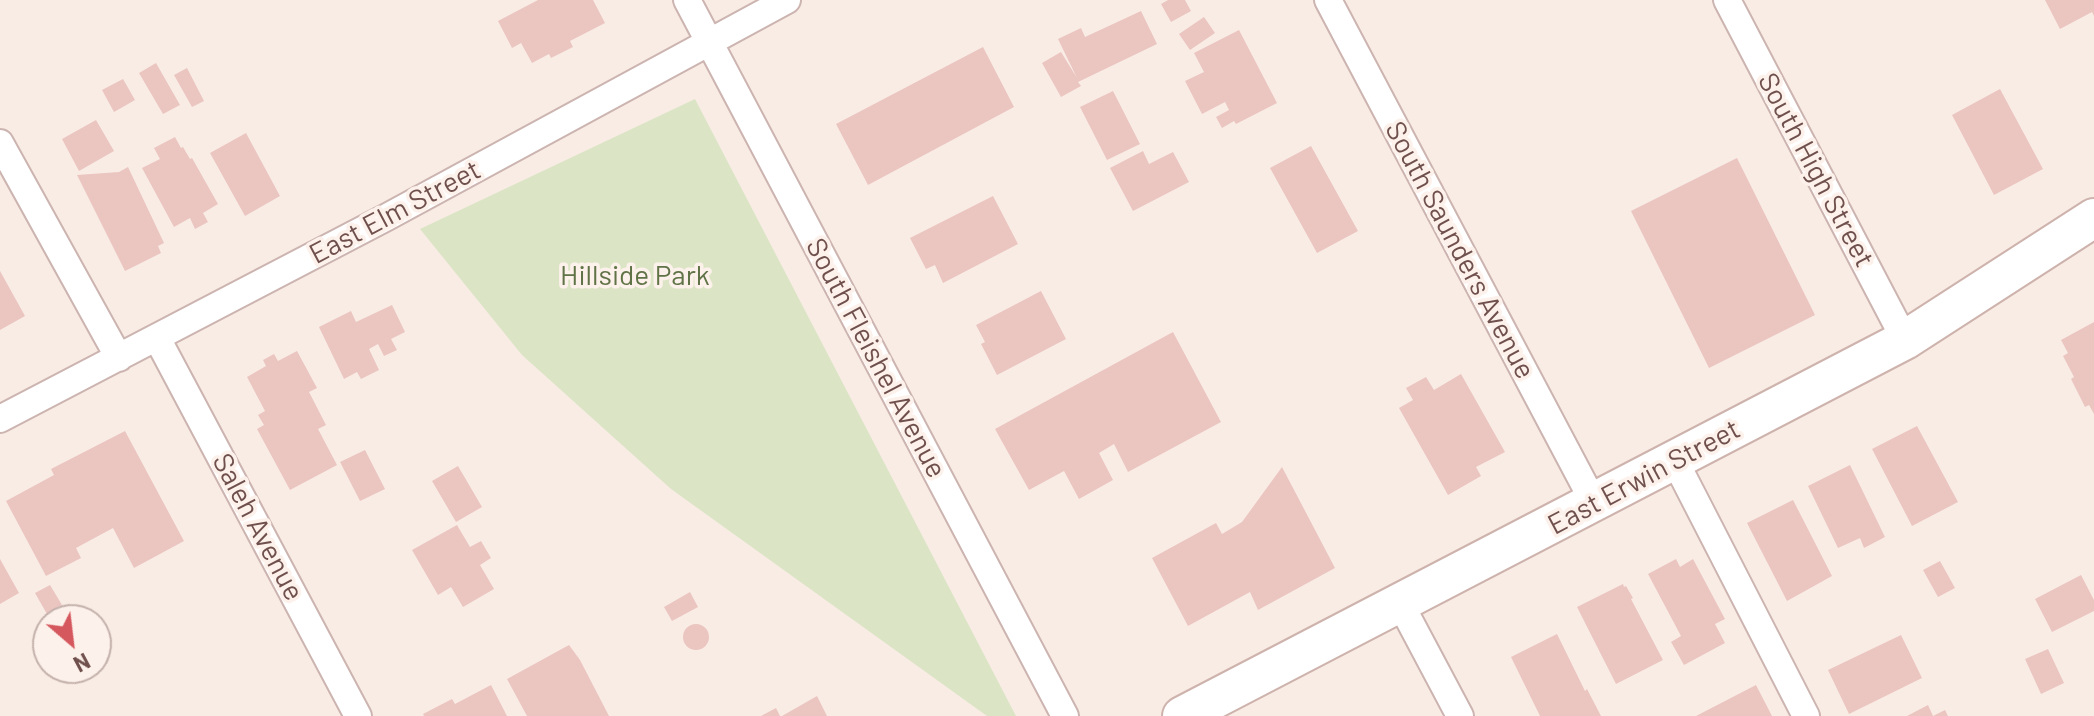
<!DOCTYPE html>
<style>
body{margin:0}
#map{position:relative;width:2094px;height:716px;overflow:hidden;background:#f9ece5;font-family:Barlow,sans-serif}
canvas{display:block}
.north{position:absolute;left:32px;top:604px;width:80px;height:80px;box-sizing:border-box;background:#fdf1eb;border:2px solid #c4b1ac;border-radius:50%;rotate:152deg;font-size:22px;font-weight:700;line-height:32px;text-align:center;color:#6f504d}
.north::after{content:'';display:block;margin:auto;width:28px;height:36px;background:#d5585e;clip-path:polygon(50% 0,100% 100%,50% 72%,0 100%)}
</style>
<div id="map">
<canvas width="2094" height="716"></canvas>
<div class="north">N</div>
</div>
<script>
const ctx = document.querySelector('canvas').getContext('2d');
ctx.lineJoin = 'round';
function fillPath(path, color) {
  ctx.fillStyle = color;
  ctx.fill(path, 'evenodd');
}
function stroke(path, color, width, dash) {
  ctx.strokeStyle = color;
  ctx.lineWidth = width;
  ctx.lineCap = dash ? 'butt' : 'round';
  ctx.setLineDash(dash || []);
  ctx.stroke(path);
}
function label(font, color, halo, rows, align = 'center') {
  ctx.font = font + ' Barlow,sans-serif';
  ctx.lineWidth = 7;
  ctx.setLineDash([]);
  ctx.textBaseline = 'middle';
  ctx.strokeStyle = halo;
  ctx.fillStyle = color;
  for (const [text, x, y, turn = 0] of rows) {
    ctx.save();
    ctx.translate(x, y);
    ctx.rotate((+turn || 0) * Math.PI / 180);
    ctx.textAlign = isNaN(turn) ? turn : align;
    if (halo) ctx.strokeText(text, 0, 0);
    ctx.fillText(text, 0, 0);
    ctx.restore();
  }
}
fillPath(new Path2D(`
 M695 99 1016 716H987L671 489 522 355 420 229Z`), '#dbe5c5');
fillPath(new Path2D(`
 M538 0H593L605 23 570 41 573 47 551 58 549 54 532 63 521 43 512 48 498 21Z
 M1168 0H1185L1191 11 1171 22 1161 4Z
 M2045 0H2094V16L2092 12 2060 29Z
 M1141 11 1157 44 1078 82 1081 86 1061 97 1042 63 1061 52 1077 78 1058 39 1081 28 1085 37Z
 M1204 17 1215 33 1190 50 1179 34Z
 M1239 30 1277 103 1236 124 1234 121 1222 128 1216 117 1229 110 1225 102 1202 114 1185 81 1204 72 1194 53Z
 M983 47 1014 107 868 185 836 124Z
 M156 63 180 105 163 114 139 73Z
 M187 68 204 101 192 107 174 75Z
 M123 79 135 100 114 112 102 90Z
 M2000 89 2043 169 1994 195 1952 115Z
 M1113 91 1140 144 1107 160 1080 107Z
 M96 120 114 151 79 171 62 139Z
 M246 133 280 196 245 216 210 153Z
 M175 137 181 148 183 147 190 159 192 158 218 204 203 213 208 222 195 229 190 218 174 227 142 168 160 159 154 148Z
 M1311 146 1358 231 1317 253 1270 168Z
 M1143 151 1149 164 1173 152 1189 182 1133 211 1110 168Z
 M1737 158 1815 315 1709 368 1631 211Z
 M128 167 164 243 158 246 161 253 125 271 77 175 119 172Z
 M993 196 1018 244 943 283 935 265 926 269 910 238Z
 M0 271 25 316 0 330Z
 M1041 291 1066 339 997 375 981 344 985 342 976 325Z
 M392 305 405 332 391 339 397 350 384 356 378 344 369 349 379 370 361 379 357 372 344 379 319 327 351 311 356 322Z
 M2094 322V414L2089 405 2085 407 2071 379 2074 377 2063 356 2068 353 2061 340Z
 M1173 332 1221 422 1128 472 1114 444 1099 453 1113 480 1079 499 1064 471 1029 490 995 429Z
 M297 351 317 388 309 392 326 425 318 429 337 465 290 490 257 429 264 425 258 415 265 411 247 377 266 366 263 360 274 354 278 361Z
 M1461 374 1505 452 1476 467 1481 476 1448 495 1399 408 1413 400 1406 388 1426 377 1434 390Z
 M1917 426 1958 502 1912 526 1872 449Z
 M125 431 184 541 134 568 113 528 76 548 81 558 46 576 6 501 54 475 51 469Z
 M365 450 385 489 360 501 340 462Z
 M1850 465 1885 537 1864 548 1860 538 1838 548 1808 486Z
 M458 466 482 507 456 522 432 481Z
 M1282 467 1335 568 1258 610 1250 592 1188 626 1152 558 1216 523 1222 534 1242 522Z
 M1793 500 1832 576 1787 601 1747 523Z
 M457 525 470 547 481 541 491 558 480 565 494 589 463 607 451 587 438 595 412 550Z
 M0 559 19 593 0 604Z
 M1676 559 1680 567 1693 559 1725 619 1715 624 1725 643 1684 665 1671 642 1681 636 1648 574Z
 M1940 561 1955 588 1938 597 1923 570Z
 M2081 575 2094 600V611L2052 632 2035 599Z
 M1623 584 1624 587 1626 586 1633 598 1631 599 1663 660 1616 684 1577 607Z
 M50 585 62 605 47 614 35 593Z
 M690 592 698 607 672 621 664 607Z
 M683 637a13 13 0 1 1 26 0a13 13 0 1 1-26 0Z
 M1557 634 1585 691 1587 689 1601 716H1540L1511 657Z
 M1901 635 1922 678 1849 714 1828 670Z
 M569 645 580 660 609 716H527L507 679Z
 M2048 649 2064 683 2041 694 2025 659Z
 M491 685 507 716H424L423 714 452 699 455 704Z
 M1756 685 1772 716H1696Z
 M817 696 827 716H782Z
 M1928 705 1933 716 1945 710 1948 716H1907Z
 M776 708 780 716H761Z`), '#ebc5c0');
const minor = new Path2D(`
 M687 0 1065 716
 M1328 0 1593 501
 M1727 0 1905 340
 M0 143 119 358
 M157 338 358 716
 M0 419 387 217 787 0
 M1675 461 1806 716
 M1400 603 1460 716`);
const secondary = new Path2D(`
 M1182 716 1905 340 2094 218`);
stroke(minor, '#ccb4b0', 30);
stroke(secondary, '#ceb3ad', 42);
stroke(minor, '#fff', 26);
stroke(secondary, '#fff', 38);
label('28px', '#6f504d', '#fdf1eb', [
 ["South High Street",1816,170,62],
 ["East Elm Street",395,212,-28],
 ["South Saunders Avenue",1460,250,62],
 ["South Fleishel Avenue",876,358,62],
 ["East Erwin Street",1644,477,-28],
 ["Saleh Avenue",258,527,62]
]);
label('28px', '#607347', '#fdf1eb', [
 ["Hillside Park",635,276]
]);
</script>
